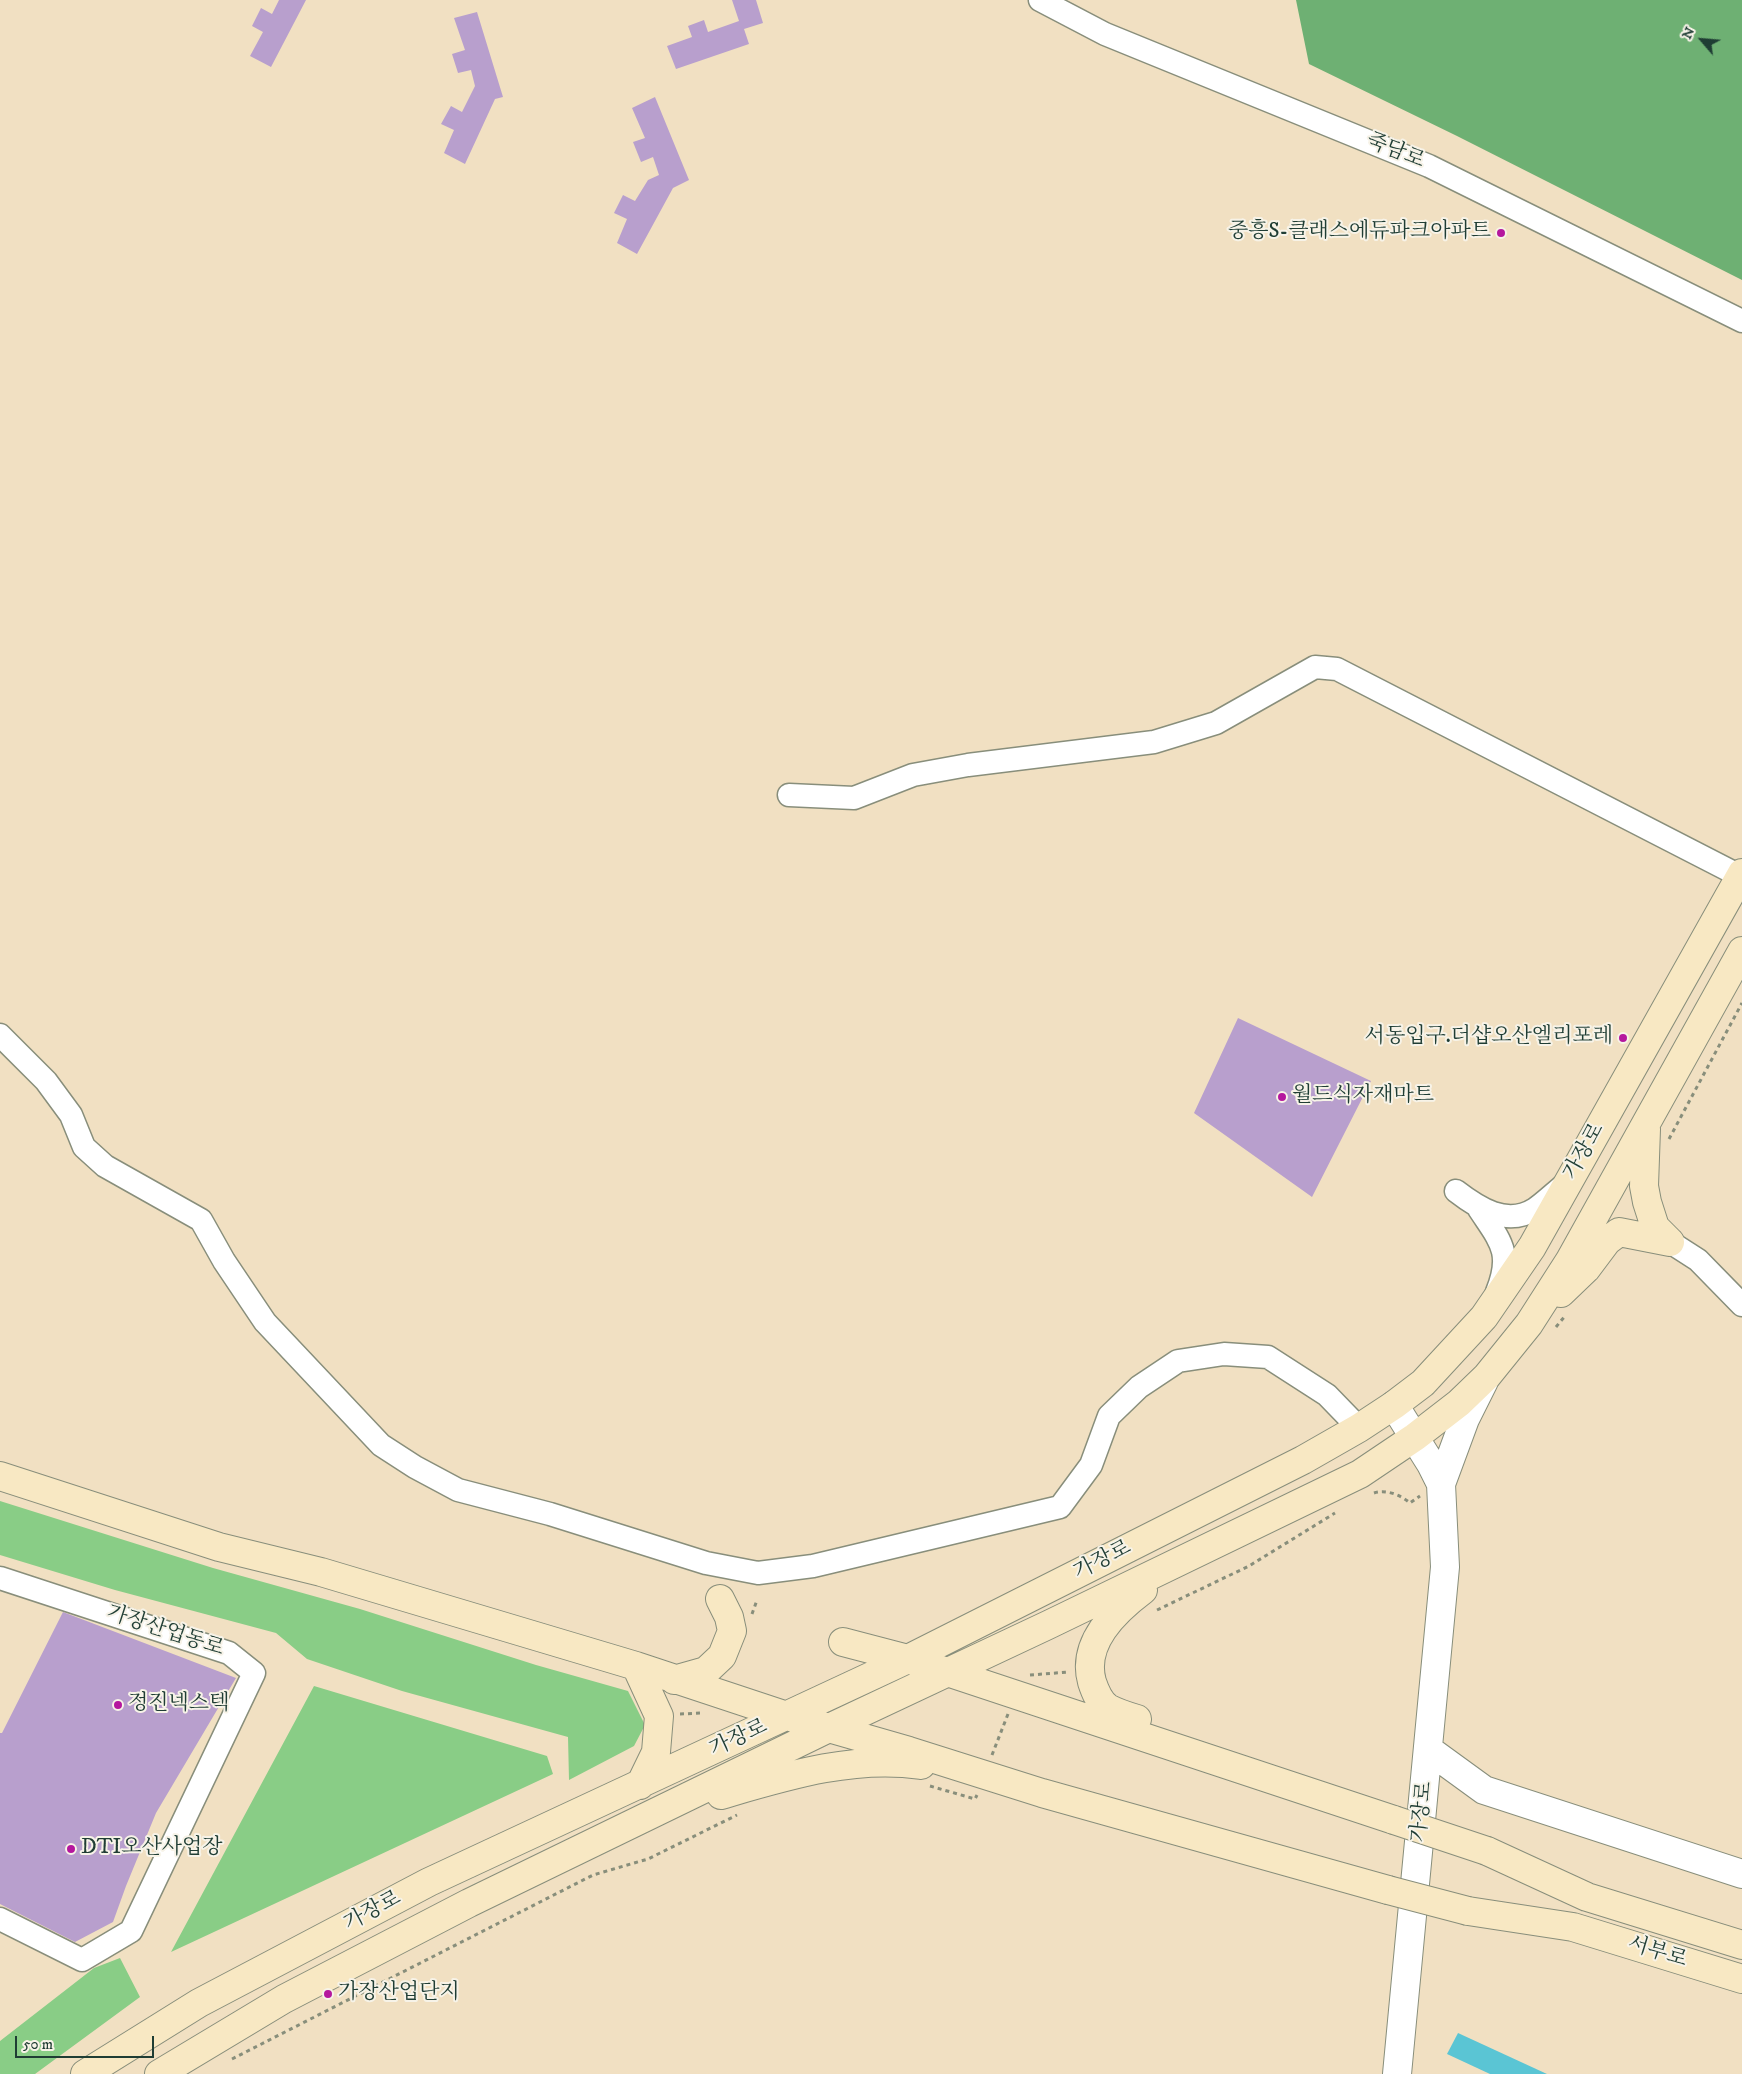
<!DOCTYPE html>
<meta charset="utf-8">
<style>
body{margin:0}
#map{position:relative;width:1742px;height:2074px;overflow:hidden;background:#f1e0c2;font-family:"IM FELL DW Pica",serif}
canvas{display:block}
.north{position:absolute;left:1677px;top:15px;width:50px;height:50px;-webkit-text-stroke:4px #f7f3e8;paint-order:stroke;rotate:297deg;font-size:14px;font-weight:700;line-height:20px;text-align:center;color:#1f3d34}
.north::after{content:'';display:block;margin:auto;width:18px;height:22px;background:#1f3d34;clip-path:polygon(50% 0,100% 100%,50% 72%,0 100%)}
.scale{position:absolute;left:15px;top:2036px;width:139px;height:22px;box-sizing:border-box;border:2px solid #1f3d34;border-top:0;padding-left:6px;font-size:15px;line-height:18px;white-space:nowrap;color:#1f3d34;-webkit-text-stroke:4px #f7f3e8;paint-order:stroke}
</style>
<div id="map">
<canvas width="1742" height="2074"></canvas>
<div class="north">N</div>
<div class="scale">50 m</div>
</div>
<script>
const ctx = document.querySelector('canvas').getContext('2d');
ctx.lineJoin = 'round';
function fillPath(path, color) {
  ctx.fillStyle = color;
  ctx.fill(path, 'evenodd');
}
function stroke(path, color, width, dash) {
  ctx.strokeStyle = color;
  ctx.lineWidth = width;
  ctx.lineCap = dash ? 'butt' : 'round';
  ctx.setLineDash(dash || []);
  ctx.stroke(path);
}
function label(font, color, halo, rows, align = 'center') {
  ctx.font = font + ' "IM FELL DW Pica","Noto Serif KR",serif';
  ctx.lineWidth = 4;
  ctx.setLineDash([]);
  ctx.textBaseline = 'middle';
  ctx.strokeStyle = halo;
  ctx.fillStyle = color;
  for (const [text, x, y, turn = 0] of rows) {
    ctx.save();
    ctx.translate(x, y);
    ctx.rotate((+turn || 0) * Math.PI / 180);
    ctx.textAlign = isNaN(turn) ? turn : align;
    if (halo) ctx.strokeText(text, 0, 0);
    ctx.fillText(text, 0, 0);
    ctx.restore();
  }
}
fillPath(new Path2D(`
 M0 1501 213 1568 360 1609 536 1665 628 1691 645 1725 634 1746 569 1780 568 1737 402 1691 307 1659 276 1633 115 1590 0 1555Z
 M314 1686 547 1756 553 1774 171 1952Z
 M120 1958 140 1997 35 2074H0V2041L94 1968Z`), '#89cd86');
fillPath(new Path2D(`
 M1296 0H1742V280L1457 136 1309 64Z`), '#6eb073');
fillPath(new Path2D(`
 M1458 2033 1547 2074H1490L1447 2054Z`), '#5ac5d4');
fillPath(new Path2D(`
 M279 0H306L271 67 250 56 263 32 252 26 261 8 272 14Z
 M732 0H756L763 23 744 29 749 44 676 69 667 46 692 37 688 26 704 20 708 32 739 21Z
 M477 12 503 97 495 99 465 164 444 153 454 130 441 124 451 106 462 112 475 86 471 70 458 73 452 54 465 50 454 18Z
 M655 97 689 180 673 188 637 254 617 243 627 219 614 213 623 195 635 201 648 180 659 175 653 157 641 162 633 142 645 138 632 108Z
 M1238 1018 1371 1081 1312 1197 1194 1113Z
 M63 1612 236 1678 156 1813 126 1886 113 1922 75 1942 0 1904V1733H2Z`), '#b89fcd');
const minor = new Path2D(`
 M1040 0 1105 34 1429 166 1742 321
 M789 795 854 798 913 775 968 765 1154 742 1216 723 1315 667 1337 669 1742 877
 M0 1035 46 1081 71 1115 84 1147 105 1166 201 1220 224 1261 265 1322 381 1445 415 1467 458 1490 550 1514 706 1563 758 1573 813 1566 1060 1507 1091 1465 1109 1416 1139 1387 1178 1361 1224 1354 1268 1357 1327 1395 1359 1428
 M1456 1191C1478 1208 1507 1227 1535 1209 1545 1202 1553 1194 1563 1186
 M1479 1209C1500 1241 1513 1252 1497 1292
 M1670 1242 1698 1260 1742 1305
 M0 1578 229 1653 254 1673 131 1931 82 1960 0 1919`);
const tertiary = new Path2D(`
 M1394 1405 1431 1464 1441 1484 1445 1567 1397 2074
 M1441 1484 1465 1419 1484 1381
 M1429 1750 1484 1790 1742 1874`);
const secondary = new Path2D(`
 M1646 1129 1644 1186 1647 1202 1655 1227 1670 1242
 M1561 1293 1586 1269 1607 1241 1619 1232 1670 1242
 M0 1476 219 1547 321 1572 636 1666 787 1716 909 1751 1042 1793 1388 1890
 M843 1642 908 1659 1394 1820
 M636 1666 659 1716 656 1752 640 1785
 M674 1680 706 1671 722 1656 732 1631 729 1617 720 1599
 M1137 1719C1127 1716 1117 1713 1108 1708 1099 1702 1095 1691 1092 1682 1081 1643 1115 1611 1143 1590
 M721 1795C786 1776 853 1755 921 1765
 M1487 1851 1587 1897 1742 1945
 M1468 1911 1573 1927 1742 1979
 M85 2074 199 2003 429 1882 908 1659 1303 1460 1359 1428 1394 1405 1423 1383 1484 1317 1532 1247 1742 873
 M159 2074 284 1999 469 1903 829 1728 1048 1625 1360 1474 1415 1437 1459 1403 1487 1376 1529 1324 1570 1260 1742 951`);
stroke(minor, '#888e7b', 25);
stroke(tertiary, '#888e7b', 30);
stroke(secondary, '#888e7b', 30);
stroke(new Path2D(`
 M1669 1139 1742 1003
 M1556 1327 1565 1316
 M1374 1493C1386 1489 1401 1495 1410 1503L1420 1496
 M1157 1610 1249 1566 1335 1513
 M752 1614 757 1600
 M1030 1675 1069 1672
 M680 1714 702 1713
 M992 1755 1008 1714
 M930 1786 975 1799 977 1795
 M232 2059 593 1875 648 1859 737 1815`), '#888e7b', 3, [4, 4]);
stroke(minor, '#fff', 22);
stroke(tertiary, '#fff', 28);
stroke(secondary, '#f8e8c3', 28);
const secondaryBridge = new Path2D(`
 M1394 1820 1487 1851
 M1388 1890 1468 1911`);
stroke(secondaryBridge, '#888e7b', 30, []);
stroke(secondaryBridge, '#f8e8c3', 28);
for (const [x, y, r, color] of [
 [1501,233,5,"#b5179e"],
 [1623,1038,5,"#b5179e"],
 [1282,1097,5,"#b5179e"],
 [118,1705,5,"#b5179e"],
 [71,1849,5,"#b5179e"],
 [328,1994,5,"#b5179e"]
]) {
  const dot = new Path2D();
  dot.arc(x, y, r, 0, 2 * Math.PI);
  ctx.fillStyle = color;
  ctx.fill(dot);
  stroke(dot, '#f7f3e8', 2);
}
label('21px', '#1f3d34', '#f7f3e8', [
 ["죽담로",1395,152,22],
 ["가장로",1585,1152,-61],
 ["가장로",1103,1561,-27],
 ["가장산업동로",165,1632,18],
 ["가장로",739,1739,-25],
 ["가장로",1423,1812,-84],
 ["가장로",373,1912,-28],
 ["서부로",1657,1953,17]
]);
label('21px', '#1f3d34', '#f7f3e8', [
 ["중흥S-클래스에듀파크아파트",1491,233,"right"],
 ["서동입구.더샵오산엘리포레",1613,1038,"right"],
 ["월드식자재마트",1292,1097],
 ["정진넥스텍",128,1705],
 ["DTI오산사업장",81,1849],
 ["가장산업단지",338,1994]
], 'left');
</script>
